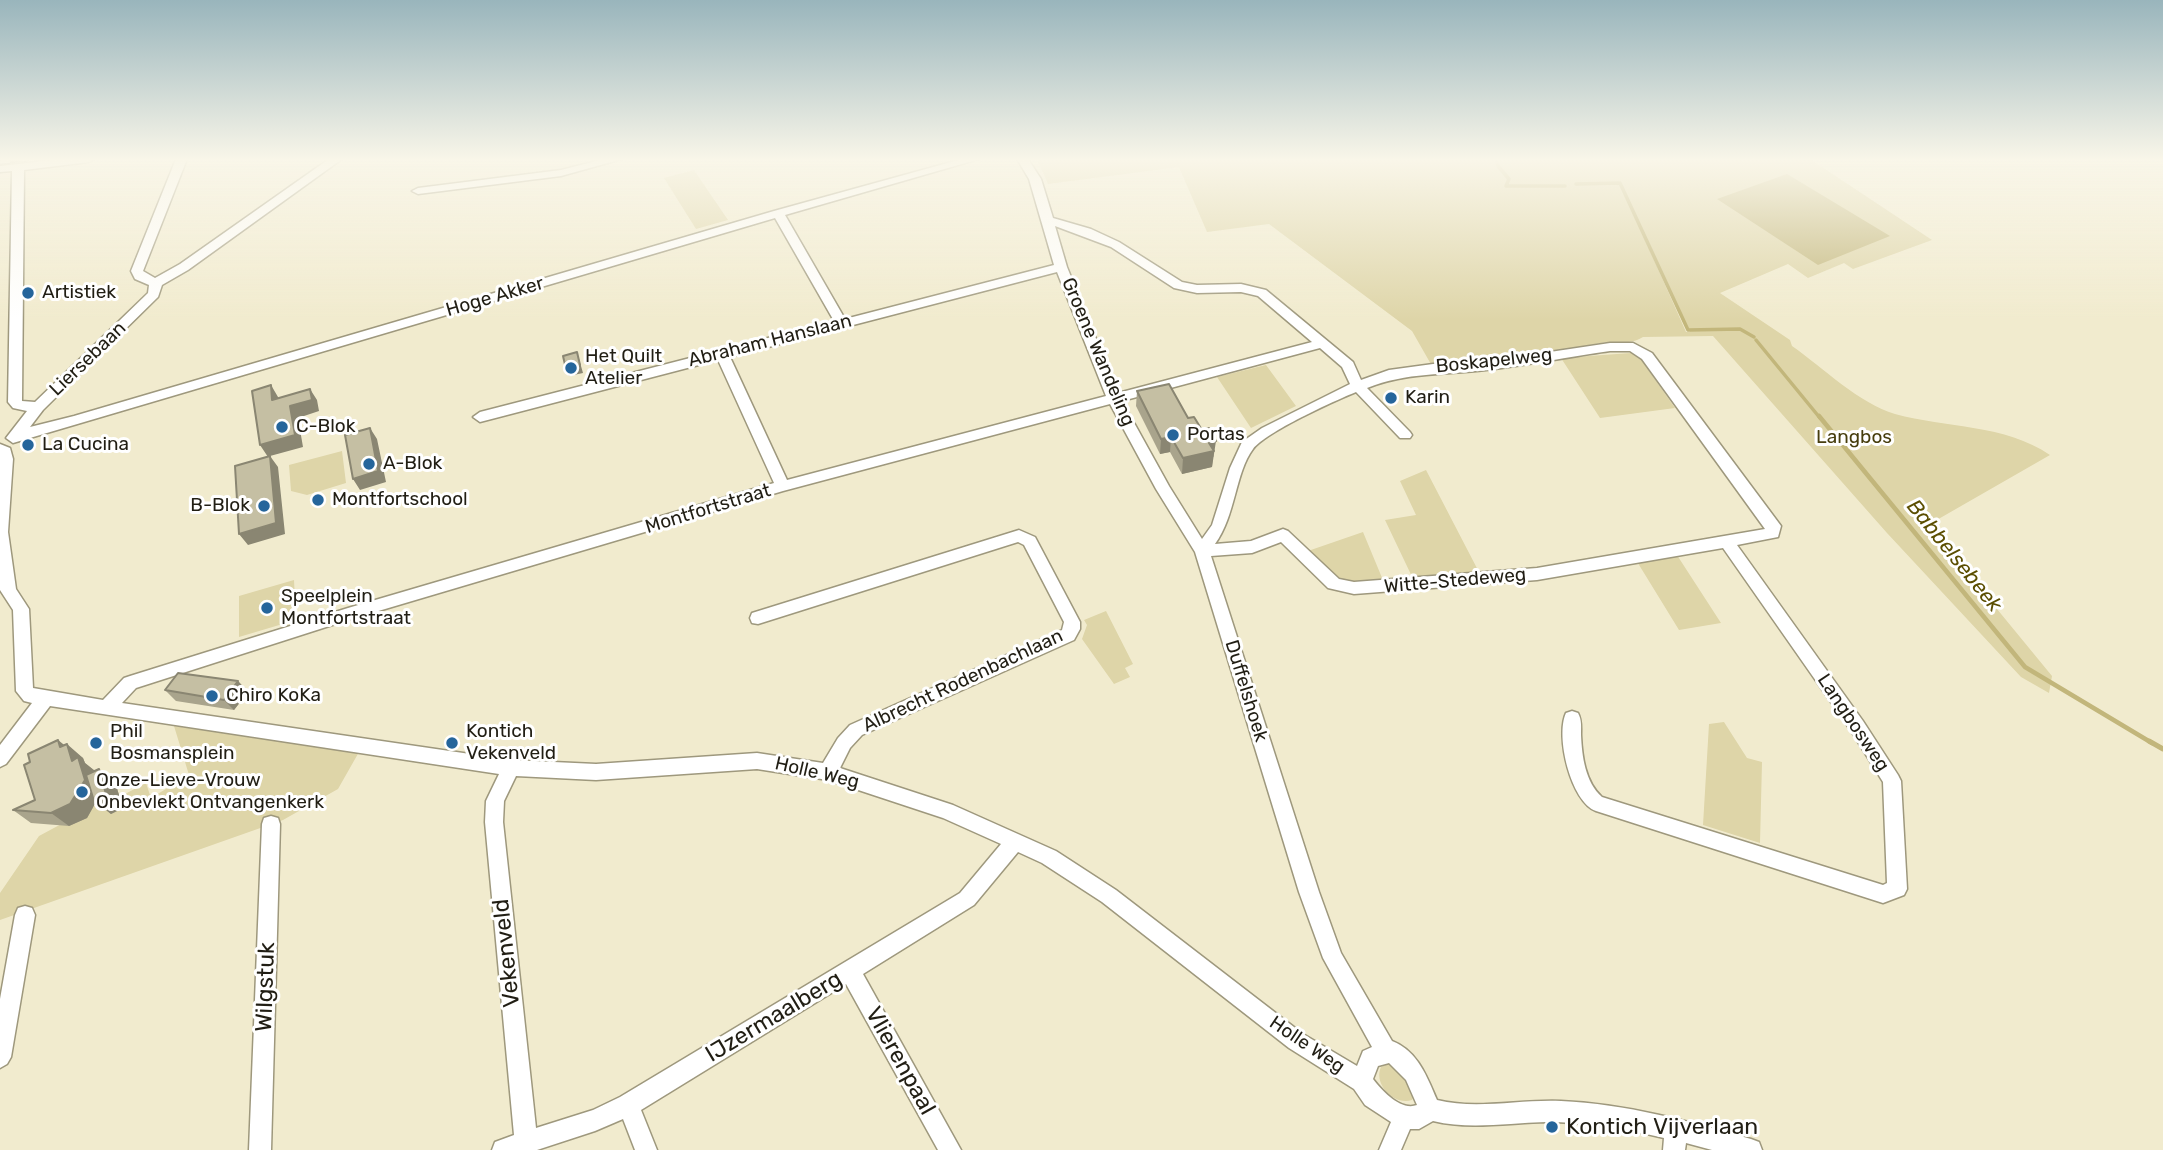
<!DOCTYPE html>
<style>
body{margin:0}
canvas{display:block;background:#f1ebce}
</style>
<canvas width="2163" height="1150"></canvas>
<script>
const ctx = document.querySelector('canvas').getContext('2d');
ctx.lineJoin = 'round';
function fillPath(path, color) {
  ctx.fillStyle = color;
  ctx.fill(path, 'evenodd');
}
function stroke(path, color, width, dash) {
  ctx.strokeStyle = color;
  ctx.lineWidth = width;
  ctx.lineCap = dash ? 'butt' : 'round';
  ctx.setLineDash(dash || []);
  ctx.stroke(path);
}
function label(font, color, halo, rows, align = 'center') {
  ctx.font = font + ' Rubik,sans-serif';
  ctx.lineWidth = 6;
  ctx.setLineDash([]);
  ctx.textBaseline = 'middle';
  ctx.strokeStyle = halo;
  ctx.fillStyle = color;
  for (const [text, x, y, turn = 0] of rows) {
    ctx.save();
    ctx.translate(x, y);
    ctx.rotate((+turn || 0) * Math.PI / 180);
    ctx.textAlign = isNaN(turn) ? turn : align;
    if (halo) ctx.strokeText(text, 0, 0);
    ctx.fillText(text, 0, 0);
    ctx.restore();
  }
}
fillPath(new Path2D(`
 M1037 159H1813V161L1932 240 1853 269 1844 263 1808 278 1788 264 1720 293 1790 340 1792 346C1822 367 1860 404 1895 414 1946 428 2005 424 2050 455L1928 525 2052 676 2049 693 2021 677 1887 533 1713 336 1643 337C1628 346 1618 340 1601 343 1545 352 1490 363 1432 366L1412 331 1269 224 1207 232 1179 167 1048 184ZM1619 181H1620L1690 332H1686Z
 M694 170 728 220 696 229 664 178Z
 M1631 353 1638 355 1675 408 1600 418 1561 358Z
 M1266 365 1296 406 1251 428 1217 377Z
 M342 451 346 483 307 495 291 491 289 465Z
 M1426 470 1481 576 1415 583 1385 520 1416 515 1400 481Z
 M1363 532 1385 585 1343 584 1305 552Z
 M1675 552 1721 623 1679 630 1636 560Z
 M294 580 296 620 239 637V596Z
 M1106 611 1133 664 1125 668 1130 677 1114 684 1082 639 1087 625 1084 620Z
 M1724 722 1747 758 1762 762 1760 843 1703 825 1709 724Z
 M174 726 359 752 338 789 283 820 0 920V893L39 836 106 800 111 813 126 806 123 795 146 783 151 798 189 775Z
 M1390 1063 1400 1068 1415 1093 1412 1100C1394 1106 1373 1084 1381 1067Z`), '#ded5a8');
fillPath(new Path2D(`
 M1787 174 1890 236 1818 265 1717 199Z`), '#c2b67b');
stroke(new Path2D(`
 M1496 159 1498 166 1509 179 1506 186H1565
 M1576 184 1620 183 1688 330 1740 329 1754 337
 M1756 340 1820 418`), '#c2b67b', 3.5);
stroke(new Path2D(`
 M1819 416 2025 667 2152 743`), '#c2b67b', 4.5);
stroke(new Path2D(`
 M2149 741 2163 749`), '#c2b67b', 5);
const minor = new Path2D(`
 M62 159H95L89 162 24 170 22 401 35 402 148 293 149 285 135 279 131 271 176 159H187L143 271 155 278 180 264 329 159H342L188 270 162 285 158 297 43 410 30 427 74 416 774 211 962 159H979L785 215 845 319 1054 265 1029 179 1017 159H1028L1041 179 1053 218 1091 229 1119 242 1182 282 1197 285 1241 284 1266 290 1353 362 1361 380 1389 370 1433 364 1483 362 1610 343H1633L1652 353 1781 526 1778 537 1737 545 1863 721 1898 775 1901 781 1907 889 1904 895 1883 903 1596 811C1571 802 1555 736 1566 713L1572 711 1578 713C1582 720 1581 727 1581 735 1582 756 1585 782 1602 797L1883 885 1887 883 1883 782 1851 731 1723 548 1537 580 1354 594 1328 588 1281 542 1252 553 1211 556 1319 892 1341 953 1392 1041C1418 1051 1427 1077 1437 1100 1477 1110 1520 1099 1561 1101 1626 1104 1689 1121 1751 1139L1759 1142 1762 1150H1712L1686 1143 1685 1150H1663L1664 1138C1626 1129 1586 1122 1546 1122 1508 1123 1470 1130 1433 1121L1419 1129H1410L1401 1150H1379L1391 1122 1365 1105 1354 1089 1289 1048 1102 902 1042 863 1018 852 974 905 863 974 961 1150H938L846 984 641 1110 657 1150H635L623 1119 595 1131 537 1150H492L495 1142 514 1135 485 822 486 801 499 774 50 706 6 764 0 767V745L32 703 24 701 16 691 13 610 0 590V444L10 448 13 459 8 532 16 589 29 609 33 688 103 700 124 678 130 676 348 608 774 483 718 360 480 422 473 417 480 412 834 321 775 218 13 443 6 438 27 411 13 408 8 402 12 171 0 172V166ZM1055 226 1111 247 1174 288 1197 293 1241 292 1258 296 1312 342 1118 393 1067 267ZM1057 272 1106 396 787 480 730 357ZM1320 348 1342 367 1350 384 1262 428 1242 442 1230 468 1212 525 1202 539 1169 486 1122 401ZM1610 351H1630L1642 359 1765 529 1537 568 1354 582 1339 579 1288 531 1283 529 1251 541 1215 544C1236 515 1235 473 1253 449 1266 432 1334 401 1356 392L1400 438H1410L1412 435 1410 432 1367 388C1407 372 1445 375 1486 370 1527 365 1569 357 1610 351ZM1110 404 1156 489 1195 552 1299 892 1323 958 1372 1047 1363 1051 1357 1066 1303 1034 1116 890 1056 851 953 805 840 768 850 748 862 735 1074 640 1080 629V622L1035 537 1019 530 752 613 750 618 752 623 758 624 1018 542 1024 545 1064 622 1062 630 850 725 838 738 823 763 757 753 596 764 511 760 122 703 136 688 348 620 783 491ZM757 769 828 780 943 818 1001 844 960 893 620 1097 593 1110 536 1128 503 822 504 801 516 776 596 780ZM1389 1063 1406 1080 1417 1105C1401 1111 1383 1092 1373 1079L1378 1066Z
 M604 159H622L561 176 418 194 412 191 418 188 561 170Z
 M271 816 278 818 280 824 271 1150H249L262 824 264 818Z
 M25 906 32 908 35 915 11 1057 7 1064 0 1068V999L15 915 18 908Z`);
stroke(minor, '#9e987d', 3);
fillPath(minor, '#fff');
const rail = new Path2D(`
 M0 162 27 159`);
stroke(rail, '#545042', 5);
stroke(rail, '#fff', 3.5, [10]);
fillPath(new Path2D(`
 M1137 391 1188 418 1214 456 1213 457 1212 467 1182 474 1170 452 1160 454 1136 406Z
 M238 681 248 692 234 710 176 701 165 690Z
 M64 745 83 758 85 763 95 771 115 782 123 808 111 814 96 802 87 818 69 826 31 823 13 810 35 800Z`), '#a9a48c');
fillPath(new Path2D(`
 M577 352 583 373 569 376 566 369Z
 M271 385 278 397 279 411 272 400Z
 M310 389 317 400 319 411 298 418 303 447 270 456 278 467 285 534 248 545 239 534 268 457 260 445 290 406Z
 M370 428 377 439 386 482 360 490 353 479Z
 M1171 437 1170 452 1160 454 1161 439Z
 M1216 441 1212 467 1182 474 1183 458 1209 443Z
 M238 681 248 692 234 710 224 700Z
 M58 740 68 748 67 744 83 758 85 763 95 771 99 769 115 782 123 808 111 814 96 802 87 818 69 826 51 813 72 761 60 747Z`), '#8a8672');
const building = new Path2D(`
 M577 352 580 365 566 369 563 356Z
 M1169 384 1188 418 1194 417 1202 430 1209 428 1216 441 1209 443 1214 451 1183 458 1171 437 1161 439 1137 391Z
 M271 385 272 400 310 389 312 400 290 406 295 435 260 445 252 391Z
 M370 428 378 471 353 479 345 435Z
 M270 456 276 523 239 534 235 466Z
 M178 673 238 681 224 700 165 690Z
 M58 740 60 747 67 744 72 761 78 757 85 780 70 804 51 813 13 810 35 800 24 765 30 762 28 754Z
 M99 769 106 794 94 801 86 775Z`);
fillPath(building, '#c5bfa3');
stroke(building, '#8a8672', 2);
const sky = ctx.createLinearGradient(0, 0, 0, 320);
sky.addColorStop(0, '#99b5bc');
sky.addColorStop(0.5, '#f9f6e9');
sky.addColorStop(1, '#f9f6e900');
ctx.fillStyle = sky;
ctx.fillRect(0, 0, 2163, 320);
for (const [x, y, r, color] of [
 [28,293,7,"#25659b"],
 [571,368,7,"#25659b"],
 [1391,398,7,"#25659b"],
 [282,427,7,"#25659b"],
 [1173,435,7,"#25659b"],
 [28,445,7,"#25659b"],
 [369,464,7,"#25659b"],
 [318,500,7,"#25659b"],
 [264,506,7,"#25659b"],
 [267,608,7,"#25659b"],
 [212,696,7,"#25659b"],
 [96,743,7,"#25659b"],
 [452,743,7,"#25659b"],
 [82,792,7,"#25659b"],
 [1552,1127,7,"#25659b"]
]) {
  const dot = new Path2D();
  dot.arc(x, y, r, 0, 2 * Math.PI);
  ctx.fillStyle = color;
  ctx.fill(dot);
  stroke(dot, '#fff', 2.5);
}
label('19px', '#211e14', '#fff', [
 ["Artistiek",42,293],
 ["Het Quilt",585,357],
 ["Atelier",585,379],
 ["Karin",1405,398],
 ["C-Blok",296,427],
 ["Portas",1187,435],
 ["La Cucina",42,445],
 ["A-Blok",383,464],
 ["Montfortschool",332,500],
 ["B-Blok",250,506,"right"],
 ["Speelplein",281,597],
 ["Montfortstraat",281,619],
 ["Chiro KoKa",226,696],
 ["Phil",110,732],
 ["Bosmansplein",110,754],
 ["Kontich",466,732],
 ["Vekenveld",466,754],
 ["Onze-Lieve-Vrouw",96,781],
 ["Onbevlekt Ontvangenkerk",96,803]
], 'left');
label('19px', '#211e14', '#fff', [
 ["Hoge Akker",495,297,-16],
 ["Abraham Hanslaan",770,341,-14],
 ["Groene Wandeling",1098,352,67],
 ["Liersebaan",88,359,-44],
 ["Boskapelweg",1494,361,-6],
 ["Montfortstraat",708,509,-17],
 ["Witte-Stedeweg",1455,581,-5],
 ["Albrecht Rodenbachlaan",963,681,-25],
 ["Duffelshoek",1246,691,73],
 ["Langbosweg",1853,723,56],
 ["Holle Weg",817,773,13],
 ["Holle Weg",1307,1045,34]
]);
label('19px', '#473e0e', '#fff', [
 ["Langbos",1854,438]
]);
label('italic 21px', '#5b4e01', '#fff', [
 ["Babbelsebeek",1954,556,51]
]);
label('23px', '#211e14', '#fff', [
 ["Vekenveld",507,953,-96],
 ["Wilgstuk",266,987,-88],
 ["IJzermaalberg",774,1017,-31],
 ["Vlierenpaal",900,1061,61]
]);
label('23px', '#211e14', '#fff', [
 ["Kontich Vijverlaan",1566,1127]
], 'left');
</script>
